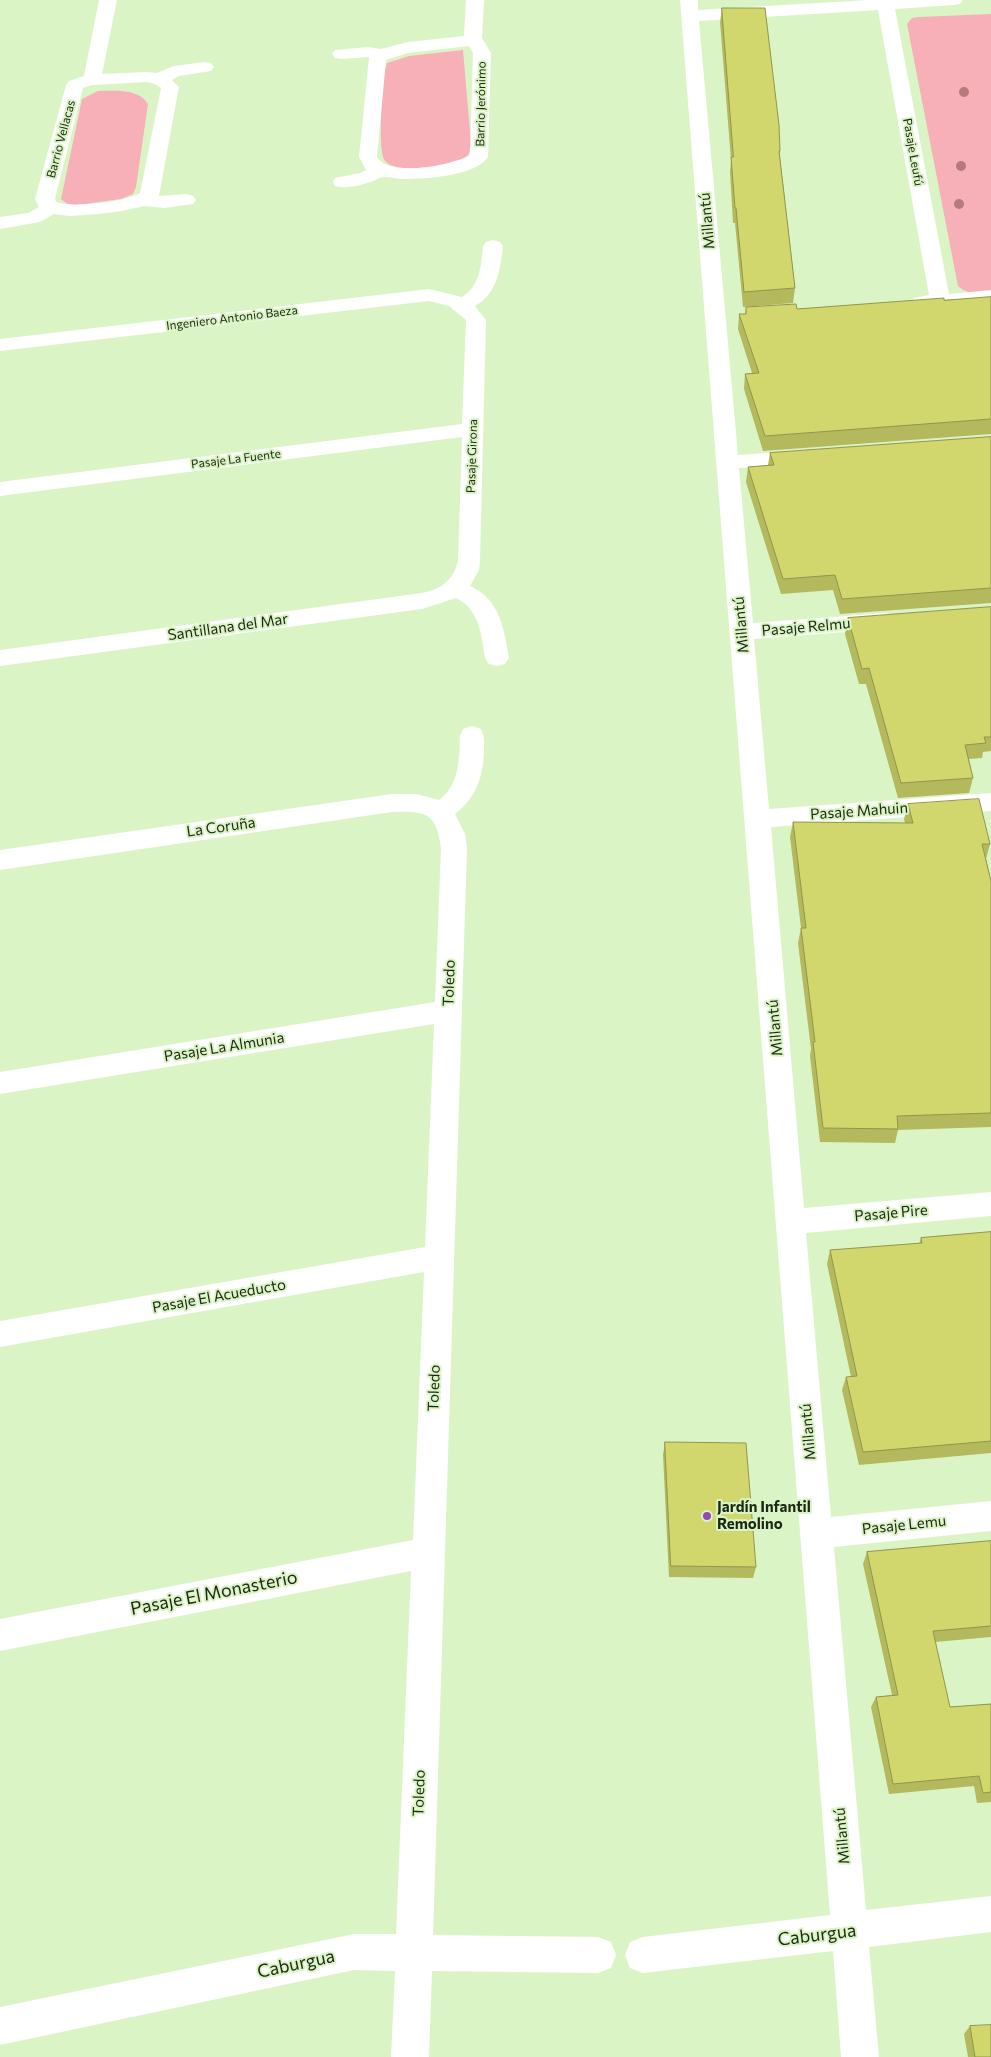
<!DOCTYPE html>
<meta charset="utf-8">
<style>
body{margin:0}
canvas{display:block;background:#daf4c5}
</style>
<canvas width="991" height="2057"></canvas>
<script>
const ctx = document.querySelector('canvas').getContext('2d');
ctx.lineJoin = 'round';
function fillPath(path, color) {
  ctx.fillStyle = color;
  ctx.fill(path, 'evenodd');
}
function stroke(path, color, width, dash) {
  ctx.strokeStyle = color;
  ctx.lineWidth = width;
  ctx.lineCap = dash ? 'butt' : 'round';
  ctx.setLineDash(dash || []);
  ctx.stroke(path);
}
function label(font, color, halo, rows, align = 'center') {
  ctx.font = font + ' Commissioner,sans-serif';
  ctx.lineWidth = 4;
  ctx.setLineDash([]);
  ctx.textBaseline = 'middle';
  ctx.strokeStyle = halo;
  ctx.fillStyle = color;
  for (const [text, x, y, turn = 0] of rows) {
    ctx.save();
    ctx.translate(x, y);
    ctx.rotate((+turn || 0) * Math.PI / 180);
    ctx.textAlign = isNaN(turn) ? turn : align;
    if (halo) ctx.strokeText(text, 0, 0);
    ctx.fillText(text, 0, 0);
    ctx.restore();
  }
}
fillPath(new Path2D(`
 M991 14V293C979 293 967 295 958 286L907 24 912 18 918 17Z
 M463 50 471 143C470 148 470 154 466 157 453 167 396 175 385 161 377 149 383 89 384 73L387 63 409 56Z
 M98 91C115 91 138 88 148 104L136 187 133 194 121 199 70 206 61 199 82 99Z`), '#f7b0b7');
fillPath(new Path2D(`
 M99 0H117L102 74 147 72 157 73 174 66 205 62 211 63 214 67 211 71 179 76 172 80 179 87 159 196 186 194 193 196 196 200 193 204 164 208 144 206 122 211 99 214 69 216 54 214 40 222 0 229V217L28 213 39 207 35 199 66 85 69 81 84 76ZM147 82 155 84 161 88 140 193C125 202 72 208 56 202L55 199 83 88 92 85Z
 M466 0H484L482 38 491 53 488 157C476 176 425 179 403 179 397 179 390 177 384 177 379 177 375 181 370 182 359 186 346 189 335 186L333 182 335 178 360 173 366 170 359 157 369 57 341 59 335 58 332 54 335 50 368 47 381 49 408 42 464 36ZM469 46 473 53 470 155C453 165 389 178 377 157L386 60 408 53Z
 M680 0H698V10L869 0H963L960 4 954 5 895 9 949 294 991 290V302L921 308 914 306 911 302 914 298 929 295 878 10 699 21 738 455 807 450 815 452 818 457 815 462 807 464 739 468 753 623 885 613 893 615 897 621 893 627 885 629 754 639 769 809 991 793V811L771 827 804 1208 991 1192V1216L806 1233 831 1517 991 1501V1531L834 1547 866 1910 991 1896V1932L869 1947 879 2057H841L833 1951 643 1973 630 1968 625 1955 630 1942 643 1937 830 1915Z
 M493 240 500 242 503 246C500 269 498 293 475 306L486 320 480 561 479 570 470 586C500 599 504 629 509 658L505 664 497 666 489 664 485 658C481 634 480 610 456 598L422 609 0 666V650L422 593C441 589 453 581 458 561L462 437 0 496V482L462 424 466 320 449 306 429 301 0 351V339L429 289 462 297C480 286 481 266 483 246L486 242Z
 M472 726 481 729C485 736 484 743 484 752 483 777 476 798 455 814L465 834 467 848 433 1935 598 1937 611 1942 616 1955 611 1968 598 1973 432 1971 429 2057H391L395 1971 354 1970 0 2045V2007L354 1934H396L411 1571 0 1651V1619L413 1540 424 1272 0 1347V1321L425 1247 434 1024 0 1094V1072L435 1002 441 848C436 812 426 811 392 812L0 870V850L392 794H417L439 800C460 784 459 760 460 735L463 729Z`), '#fff');
ctx.fillStyle = '#b57a79';
for (const [x, y] of [
 [964,92],
 [961,166],
 [959,204]
]) {
  ctx.beginPath();
  ctx.arc(x, y, 5, 0, 2 * Math.PI);
  ctx.fill();
}
fillPath(new Path2D(`
 M722 8 780 151V157L795 288 793 303 743 307 735 223H733L730 172 731 160 720 22Z
 M991 297V434L763 451 744 389 745 374 752 373 738 329 739 314H745L746 307 797 309Z
 M991 437V603L840 614 833 590 781 594 746 482 748 467 768 465 770 453Z
 M991 607V751L983 752 982 758 969 759 973 778 969 793 898 798 866 684H859L845 634 848 618Z
 M908 804 990 844 986 859 991 881V1127L898 1130 895 1143 820 1142 810 1056 811 1049 798 943 801 928 790 837 793 822 905 823 904 819Z
 M991 1232V1453L859 1465 842 1390 846 1377H851L827 1264 830 1250 919 1244 921 1238Z
 M665 1442 756 1567 753 1578 669 1577 663 1455Z
 M991 1541V1637L935 1642 950 1707 991 1704V1802L977 1803 974 1786 889 1794 871 1707 876 1697 892 1695 863 1564 867 1552Z
 M970 2026 991 2057H968L964 2034Z`), '#b4b95d');
const building = new Path2D(`
 M722 8H765L779 125 780 151H779L795 288 744 292 736 208H735L731 157H733Z
 M991 297V419L765 436 745 374 759 373 739 314H746V307L796 304 797 309 944 298V300Z
 M991 437V588L842 599 835 575 783 579 748 467 774 465 770 453Z
 M991 607V737H984L986 743 965 745 973 778 901 783 869 668 862 669 848 618Z
 M979 799 990 844H982L991 881V1113L897 1116 898 1129 823 1128 813 1042H815L801 928H806L793 822 913 823 908 804Z
 M991 1232V1441L863 1452 846 1377 857 1376 830 1250 922 1243 921 1238Z
 M665 1442 746 1443 756 1567 671 1566Z
 M991 1541V1626L933 1631 950 1707 991 1704V1792L983 1793 979 1776 893 1784 876 1697 898 1695 867 1552Z
 M991 2025V2057H975L970 2026Z`);
fillPath(building, '#d1d76c');
stroke(building, '#92964c', 1);
for (const [x, y, r, color] of [
 [707,1516,5,"#9248ba"]
]) {
  const dot = new Path2D();
  dot.arc(x, y, r, 0, 2 * Math.PI);
  ctx.fillStyle = color;
  ctx.fill(dot);
  stroke(dot, '#daf4c5', 2);
}
label('12px', '#1d2715', '#daf4c5', [
 ["Barrio Jerónimo",481,104,-89],
 ["Barrio Vellacas",61,139,-75],
 ["Pasaje Leufú",913,152,80],
 ["Ingeniero Antonio Baeza",232,318,-7],
 ["Pasaje Girona",472,456,-88],
 ["Pasaje La Fuente",236,459,-7]
]);
label('15px', '#1d2715', '#daf4c5', [
 ["Millantú",707,221,-95],
 ["Millantú",741,625,-95],
 ["Santillana del Mar",228,627,-8],
 ["Pasaje Relmu",806,627,-5],
 ["Pasaje Mahuin",859,811,-4],
 ["La Coruña",221,827,-8],
 ["Toledo",449,983,-88],
 ["Millantú",775,1028,-95],
 ["Pasaje La Almunia",224,1047,-9],
 ["Pasaje Pire",891,1213,-5],
 ["Pasaje El Acueducto",219,1296,-10],
 ["Toledo",434,1388,-88],
 ["Millantú",808,1432,-95],
 ["Pasaje Lemu",904,1525,-6],
 ["Toledo",419,1793,-88],
 ["Millantú",842,1836,-95]
]);
label('bold 15px', '#1d2715', '#daf4c5', [
 ["Jardín Infantil",717,1507],
 ["Remolino",717,1524]
], 'left');
label('18px', '#1d2715', '#daf4c5', [
 ["Pasaje El Monasterio",214,1593,-11],
 ["Caburgua",817,1935,-7],
 ["Caburgua",296,1964,-12]
]);
</script>
